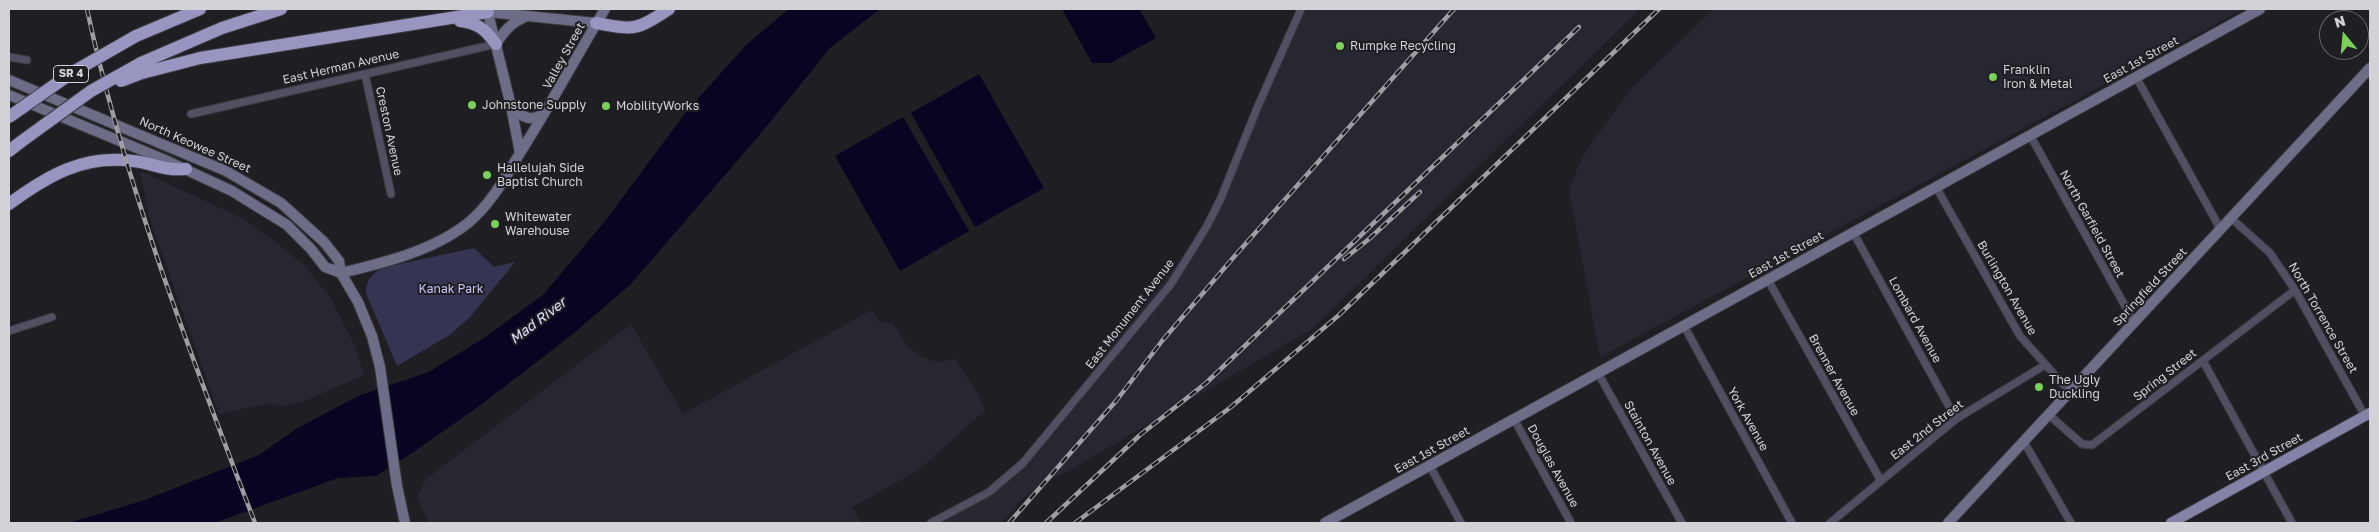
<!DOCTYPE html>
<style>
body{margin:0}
#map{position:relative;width:2379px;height:532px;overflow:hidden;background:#1e1e23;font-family:"Golos Text",sans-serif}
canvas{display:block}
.frame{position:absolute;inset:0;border:10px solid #d3d3d7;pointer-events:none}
.north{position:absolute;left:2319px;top:10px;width:50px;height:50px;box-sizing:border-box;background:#1e1e23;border:1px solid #66666b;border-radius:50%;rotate:343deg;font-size:14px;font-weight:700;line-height:20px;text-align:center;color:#d3d3d7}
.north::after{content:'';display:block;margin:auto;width:18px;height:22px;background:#7ad157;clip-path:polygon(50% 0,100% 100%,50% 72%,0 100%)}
</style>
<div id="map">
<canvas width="2379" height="532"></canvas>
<div class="frame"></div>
<div class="north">N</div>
</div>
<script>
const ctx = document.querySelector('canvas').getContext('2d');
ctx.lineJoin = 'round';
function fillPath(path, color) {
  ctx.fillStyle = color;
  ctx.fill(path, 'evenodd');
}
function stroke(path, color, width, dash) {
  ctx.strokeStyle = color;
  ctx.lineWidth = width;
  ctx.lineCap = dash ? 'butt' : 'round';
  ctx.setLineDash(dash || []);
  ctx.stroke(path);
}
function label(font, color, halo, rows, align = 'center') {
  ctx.font = font + ' "Golos Text",sans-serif';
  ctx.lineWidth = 4;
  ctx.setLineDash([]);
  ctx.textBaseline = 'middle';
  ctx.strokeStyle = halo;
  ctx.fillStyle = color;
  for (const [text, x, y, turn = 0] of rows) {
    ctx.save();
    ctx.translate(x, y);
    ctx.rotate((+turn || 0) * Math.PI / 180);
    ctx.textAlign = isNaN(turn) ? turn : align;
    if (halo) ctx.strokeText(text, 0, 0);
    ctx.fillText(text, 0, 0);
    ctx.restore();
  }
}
fillPath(new Path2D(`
 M1303 9H1640L1312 329 1025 496 1001 523H941L1000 489 1207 226Z
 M1713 9H2244L1600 357 1569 190 1583 155 1632 88Z
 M140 171 240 217 271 238 305 266 330 297 355 346 364 375 307 400 284 406 269 403 219 414 149 217Z
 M872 310 879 322 892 323 909 348 919 355 933 361 943 362 954 358 977 392 985 410 919 470 852 507 861 523H429L417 497 426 479 631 324 683 414Z`), '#272731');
fillPath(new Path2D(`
 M474 248 494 267 515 262 470 317 451 334 397 366 366 293C367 276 375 270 390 266Z`), '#363453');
fillPath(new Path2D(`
 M789 9H880L831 47 757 138 630 285 569 337 482 404 415 451 376 476 338 478 214 523H69L145 500 259 455 296 429 358 396 429 372 487 336 544 294 606 220 686 112 746 45Z
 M1062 9H1139L1156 38 1111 63H1092Z
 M979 74 1044 188 975 227 911 113Z
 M903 117 969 231 900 271 835 156Z`), '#090422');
const street = new Path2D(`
 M9 57 27 60
 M365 74 391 194
 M2136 77 2221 230
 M191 114 496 44
 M2030 135 2134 322
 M1936 187 2020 336 2070 392
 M2231 218 2270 253 2295 290 2365 416
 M1853 232 1956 419
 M1768 280 1881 481
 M1684 326 1792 523
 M9 331 52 317
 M2203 361 2292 523
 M1598 373 1682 523
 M2049 415 2082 444 2092 445 2295 290
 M1514 419 1571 523
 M2024 442 2071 523
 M1430 466 1461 523
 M931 523 989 492 1023 463 1171 284 1207 226 1221 198 1258 106 1301 9
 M1830 523 1956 419 2045 365`);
const secondary = new Path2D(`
 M487 9 511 106 520 153
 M488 12 596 23
 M496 44C504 31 511 23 525 17
 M9 80 226 171 281 203 324 242 339 261 341 273 358 302 372 336 380 367 397 486 405 523
 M9 95 163 159 232 191 287 225 311 249 325 267 341 273
 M512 106C522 118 532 123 545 112
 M341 273C383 263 433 251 468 223 491 204 505 178 520 153 550 106 576 57 605 9
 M1325 523 2260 9
 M1948 523 2370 68`);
const primary = new Path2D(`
 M2171 523 2370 413`);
const highway = new Path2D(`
 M460 21C478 23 485 29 496 44
 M596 23C636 30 635 31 669 9
 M136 36 200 9
 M141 63 222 28 281 9
 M142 73 200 58 488 12
 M9 151 22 141
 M9 204C47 176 84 154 133 161 153 163 163 171 186 169`);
stroke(street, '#3b3b40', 9);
stroke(secondary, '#3b3b40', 12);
stroke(primary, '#3b3b40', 12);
stroke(highway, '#3b3b40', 14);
stroke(street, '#515062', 7);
stroke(secondary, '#6d6d88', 10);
stroke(primary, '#8482a6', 10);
stroke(highway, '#9896c1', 12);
const rail = new Path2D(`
 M87 9C125 186 191 355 255 523
 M1344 259 1369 239 1420 192
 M1009 523 1116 401 1162 341 1233 258 1454 9
 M1046 523 1140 435 1206 383 1579 27
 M1075 523 1231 407 1339 315 1659 9`);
stroke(rail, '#9e9ea3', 4.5);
stroke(rail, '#1e1e23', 2.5, [8]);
const highwayBridge = new Path2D(`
 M121 81 142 73
 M9 117 73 72 136 36
 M22 141 91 91 141 63`);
stroke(highwayBridge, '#3b3b40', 14, []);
stroke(highwayBridge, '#9896c1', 12);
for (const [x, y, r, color] of [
 [1340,46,5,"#7ad157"],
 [1993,77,5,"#7ad157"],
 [472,105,5,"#7ad157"],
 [606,106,5,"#7ad157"],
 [487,175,5,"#7ad157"],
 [495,224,5,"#7ad157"],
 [2039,387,5,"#7ad157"]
]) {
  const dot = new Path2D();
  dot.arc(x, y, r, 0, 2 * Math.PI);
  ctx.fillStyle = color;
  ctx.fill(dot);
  stroke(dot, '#1e1e23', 2);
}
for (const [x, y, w] of [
 [71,74,35]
]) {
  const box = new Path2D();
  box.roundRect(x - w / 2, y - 8.5, w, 17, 4);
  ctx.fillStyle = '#1e1e23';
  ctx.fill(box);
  stroke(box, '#d3d3d7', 1);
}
label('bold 11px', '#d3d3d7', null, [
 ["SR 4",71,74]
]);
label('12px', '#d3d3d7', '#1e1e23', [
 ["Rumpke Recycling",1350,46],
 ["Franklin",2003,70],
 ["Iron & Metal",2003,84],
 ["Johnstone Supply",482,105],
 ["MobilityWorks",616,106],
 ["Hallelujah Side",497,168],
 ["Baptist Church",497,182],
 ["Whitewater",505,217],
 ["Warehouse",505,231],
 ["The Ugly",2049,380],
 ["Duckling",2049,394]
], 'left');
label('12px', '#d3d3d7', '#1e1e23', [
 ["Valley Street",564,56,-61],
 ["East 1st Street",2141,60,-29],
 ["East Herman Avenue",341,67,-13],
 ["Creston Avenue",389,131,78],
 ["North Keowee Street",195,145,24],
 ["North Garfield Street",2092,224,61],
 ["East 1st Street",1786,255,-29],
 ["Springfield Street",2150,287,-47],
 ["Burlington Avenue",2007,288,60],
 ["East Monument Avenue",1130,314,-52],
 ["North Torrence Street",2323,318,60],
 ["Lombard Avenue",1915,320,61],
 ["Brenner Avenue",1834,375,61],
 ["Spring Street",2165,375,-38],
 ["York Avenue",1748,419,61],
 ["East 2nd Street",1927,430,-38],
 ["Stainton Avenue",1650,443,61],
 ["East 1st Street",1432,450,-29],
 ["East 3rd Street",2264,457,-29],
 ["Douglas Avenue",1553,466,61]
]);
label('12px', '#c7c5fb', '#1e1e23', [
 ["Kanak Park",451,289]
]);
label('italic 14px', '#e1e1fd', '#1e1e23', [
 ["Mad River",538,321,-37]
]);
</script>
